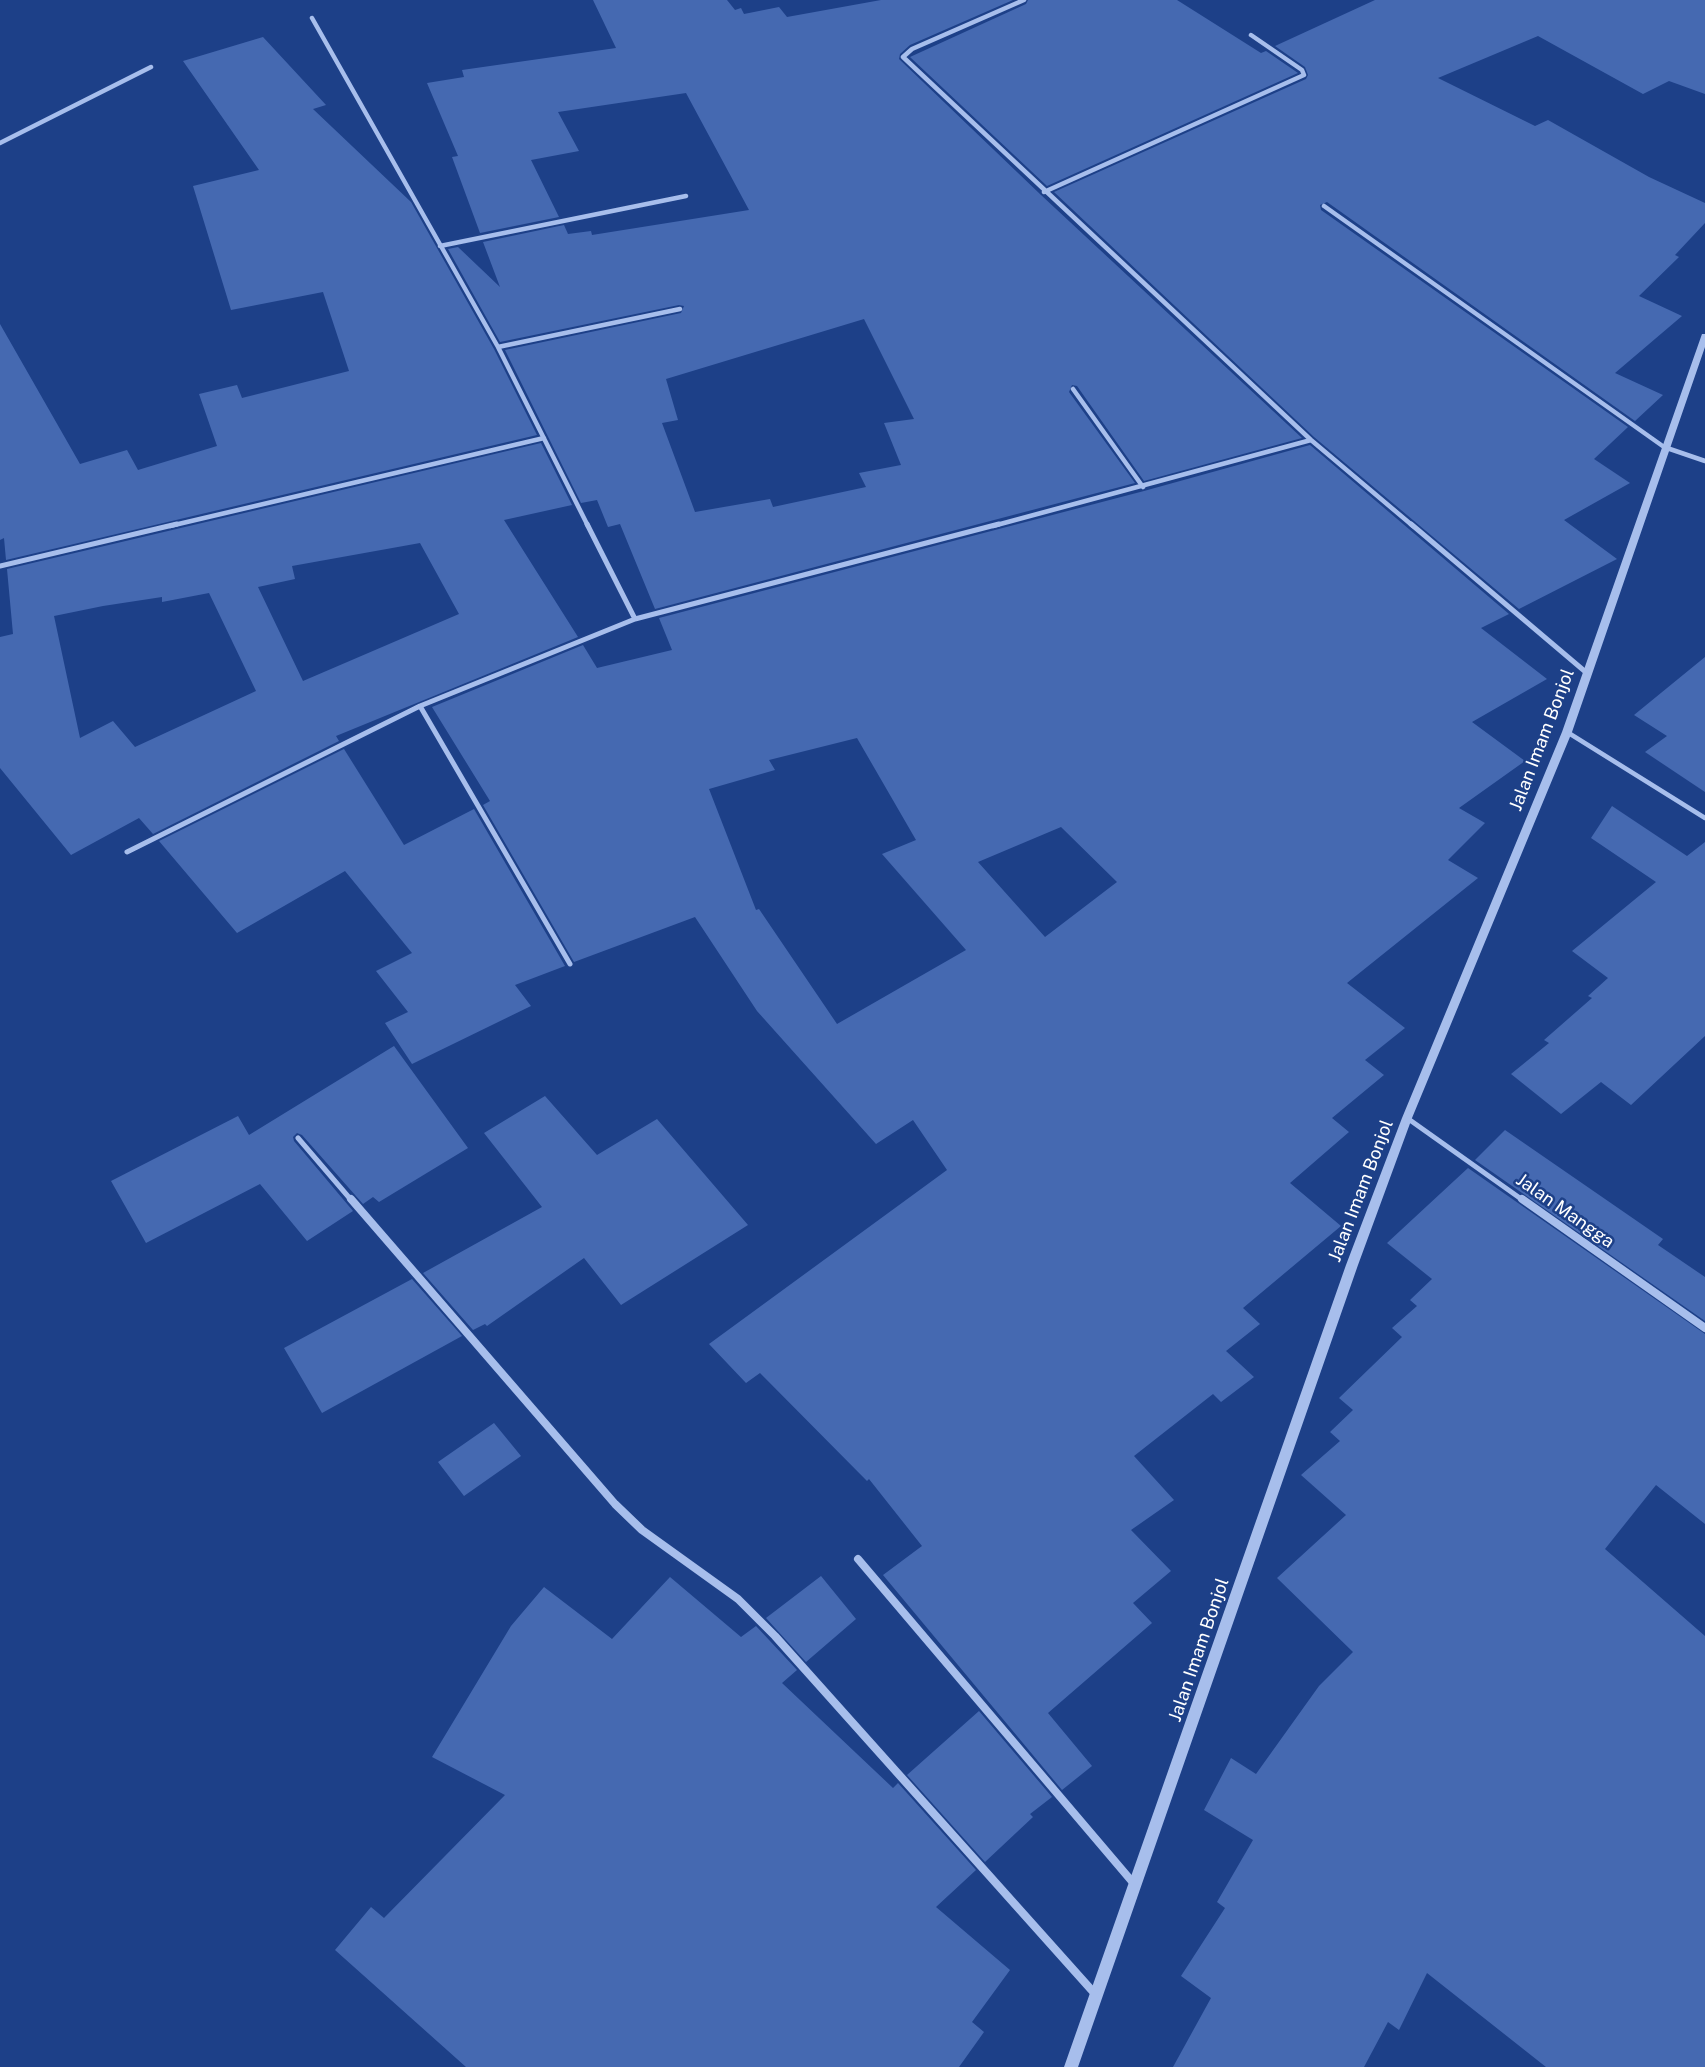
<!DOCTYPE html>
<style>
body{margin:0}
canvas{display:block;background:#1d4088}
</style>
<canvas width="1705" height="2067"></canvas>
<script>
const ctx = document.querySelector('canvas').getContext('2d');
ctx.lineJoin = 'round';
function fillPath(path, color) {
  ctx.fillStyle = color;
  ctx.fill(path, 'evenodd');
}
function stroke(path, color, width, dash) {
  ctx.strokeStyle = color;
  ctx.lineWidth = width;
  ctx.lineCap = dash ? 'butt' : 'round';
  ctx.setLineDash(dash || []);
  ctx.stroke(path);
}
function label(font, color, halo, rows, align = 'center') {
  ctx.font = font + ' "Public Sans",sans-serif';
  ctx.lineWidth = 5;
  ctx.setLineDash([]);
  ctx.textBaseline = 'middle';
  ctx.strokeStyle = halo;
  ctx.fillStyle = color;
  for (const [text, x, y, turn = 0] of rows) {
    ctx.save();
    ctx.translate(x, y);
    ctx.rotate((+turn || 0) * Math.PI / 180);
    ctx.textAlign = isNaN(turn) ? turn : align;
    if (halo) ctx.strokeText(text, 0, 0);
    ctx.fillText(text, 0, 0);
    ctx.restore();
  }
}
fillPath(new Path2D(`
 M593 0H727L735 10 741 8 744 14 779 7 787 17 881 0H1013L910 45 900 54 899 59 1041 195 1302 438 1144 481 1077 386 1072 385 1069 392 1135 483 655 609 620 524 608 527 597 500 581 503 505 350 681 313 684 306 679 305 500 342 448 249 458 247 500 287 483 242 564 225 568 234 591 231 592 235 749 210 686 93 558 112 579 151 531 160 559 217 480 233 452 157 458 156 427 83 464 77 462 70 616 48ZM864 319 914 419 884 423 901 465 859 473 866 487 773 507 770 499 695 512 662 423 678 420 666 379Z
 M1028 0H1177L1261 53 1266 51 1298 73 1047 186 910 57 1026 4Z
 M1375 0H1705V94L1669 81 1643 94 1538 36 1438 78 1535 126 1548 120 1649 177 1705 203V223L1675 255 1679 257 1639 296 1682 316 1615 373 1663 395 1635 421 1327 202 1320 205 1321 210 1628 427 1594 459 1630 483 1564 520 1617 559 1519 609 1314 437 1054 192 1306 79 1308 75 1305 67 1275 46Z
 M263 37 326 105 313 109 411 202 494 349 537 435 6 560 4 538 0 540V324L80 464 127 450 138 470 217 446 199 394 237 385 242 398 349 371 323 292 231 310 193 186 259 170 183 61Z
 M541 443 572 505 504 520 578 637 336 736 339 741 153 834 139 818 71 855 0 768V637L13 634 7 569ZM420 543 459 614 303 681 258 587 295 579 292 566ZM209 593 256 691 135 747 113 721 80 738 54 616 103 606 162 597V602Z
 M1310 445 1509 614 1481 628 1547 679 1472 722 1525 761 1459 808 1485 823 1448 860 1478 878 1347 983 1405 1028 1365 1060 1384 1075 1332 1118 1349 1132 1290 1183 1341 1226 1243 1308 1260 1324 1226 1351 1254 1377 1221 1402 1213 1394 1134 1456 1174 1500 1131 1530 1171 1571 1133 1603 1152 1623 1048 1713 1092 1766 1062 1790 883 1575 922 1546 869 1479 867 1481 760 1373 746 1383 709 1344 947 1170 913 1120 876 1144 757 1011 695 917 574 962 483 805 490 801 432 707 583 645 597 668 672 650 659 618 1144 491ZM857 738 916 840 882 854 966 950 837 1024 759 909 756 910 709 789 775 770 769 760ZM1061 827 1117 882 1045 937 978 862Z
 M1705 657V792L1645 752 1667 736 1634 715Z
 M344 749 404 845 474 809 565 966 515 985 531 1006 412 1064 385 1023 408 1012 376 971 412 953 345 871 237 933 159 841Z
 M1612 806 1687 856 1705 842V1036L1631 1105 1601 1082 1561 1114 1511 1074 1549 1043 1544 1040 1592 998 1588 996 1608 978 1572 951 1656 882 1591 838Z
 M394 1046 468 1148 379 1202 373 1197 363 1204 302 1135 297 1133 293 1137 294 1141 353 1211 307 1241 260 1184 146 1243 111 1181 238 1116 249 1135Z
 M545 1096 597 1155 657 1119 748 1225 621 1305 584 1258 487 1326 485 1324 473 1330 423 1273 542 1207 484 1133Z
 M1505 1130 1663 1239 1658 1245 1705 1277V1321L1475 1160Z
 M1468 1168 1705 1334V1524L1656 1485 1605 1549 1705 1636V2067H1546L1427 1973 1399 2030 1388 2022 1364 2067H1173L1211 1998 1181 1976 1225 1908 1217 1902 1253 1840 1204 1810 1231 1758 1256 1774 1319 1686 1353 1652 1277 1578 1346 1515 1301 1475 1340 1441 1330 1432 1353 1410 1339 1398 1402 1337 1392 1328 1417 1306 1410 1300 1432 1279 1387 1243Z
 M412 1279 462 1336 322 1413 284 1348Z
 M494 1423 521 1456 464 1496 438 1462Z
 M821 1576 856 1619 806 1662 766 1618Z
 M670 1577 741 1637 756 1626 797 1670 782 1683 893 1788 898 1783 976 1870 936 1907 1010 1970 972 2022 984 2032 959 2067H466L335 1950 371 1907 384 1918 505 1795 432 1757 511 1626 544 1587 612 1639Z
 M979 1711 1052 1797 1030 1814 1033 1817 985 1862 907 1775Z`), '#4569b1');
stroke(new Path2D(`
 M1567 732 1705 818`), '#a7beec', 4.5);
stroke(new Path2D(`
 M1024 0 912 49 903 57 1311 440 1413 526
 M312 18 498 347 588 526
 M0 143 151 67
 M1044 192 1304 75 1302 70 1251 35
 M1324 206 1664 447 1705 461
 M440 246 686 196
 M498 347 680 309
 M1073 389 1143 487
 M170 526 544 438
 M993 526 1311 440`), '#a7beec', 4.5);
stroke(new Path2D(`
 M587 524 635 619
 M1411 524 1588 674
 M0 566 177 524
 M420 706 570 964
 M127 852 420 706 635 619 999 524
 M1407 1118 1524 1201
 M298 1138 352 1201`), '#a7beec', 5);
stroke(new Path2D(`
 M351 1199 615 1504 642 1530 738 1599 775 1636 1096 1995
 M1522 1199 1705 1328
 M858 1559 1135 1885`), '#a7beec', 8);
fillPath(new Path2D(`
 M1702 334H1705V347L1572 732 1412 1118 1358 1265 1078 2067H1064L1346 1265 1402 1118 1562 732Z`), '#a7beec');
label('18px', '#fff', '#1d4088', [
 ["Jalan Imam Bonjol",1542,740,-69],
 ["Jalan Imam Bonjol",1361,1191,-69],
 ["Jalan Mangga",1565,1211,35],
 ["Jalan Imam Bonjol",1199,1650,-71]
]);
</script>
